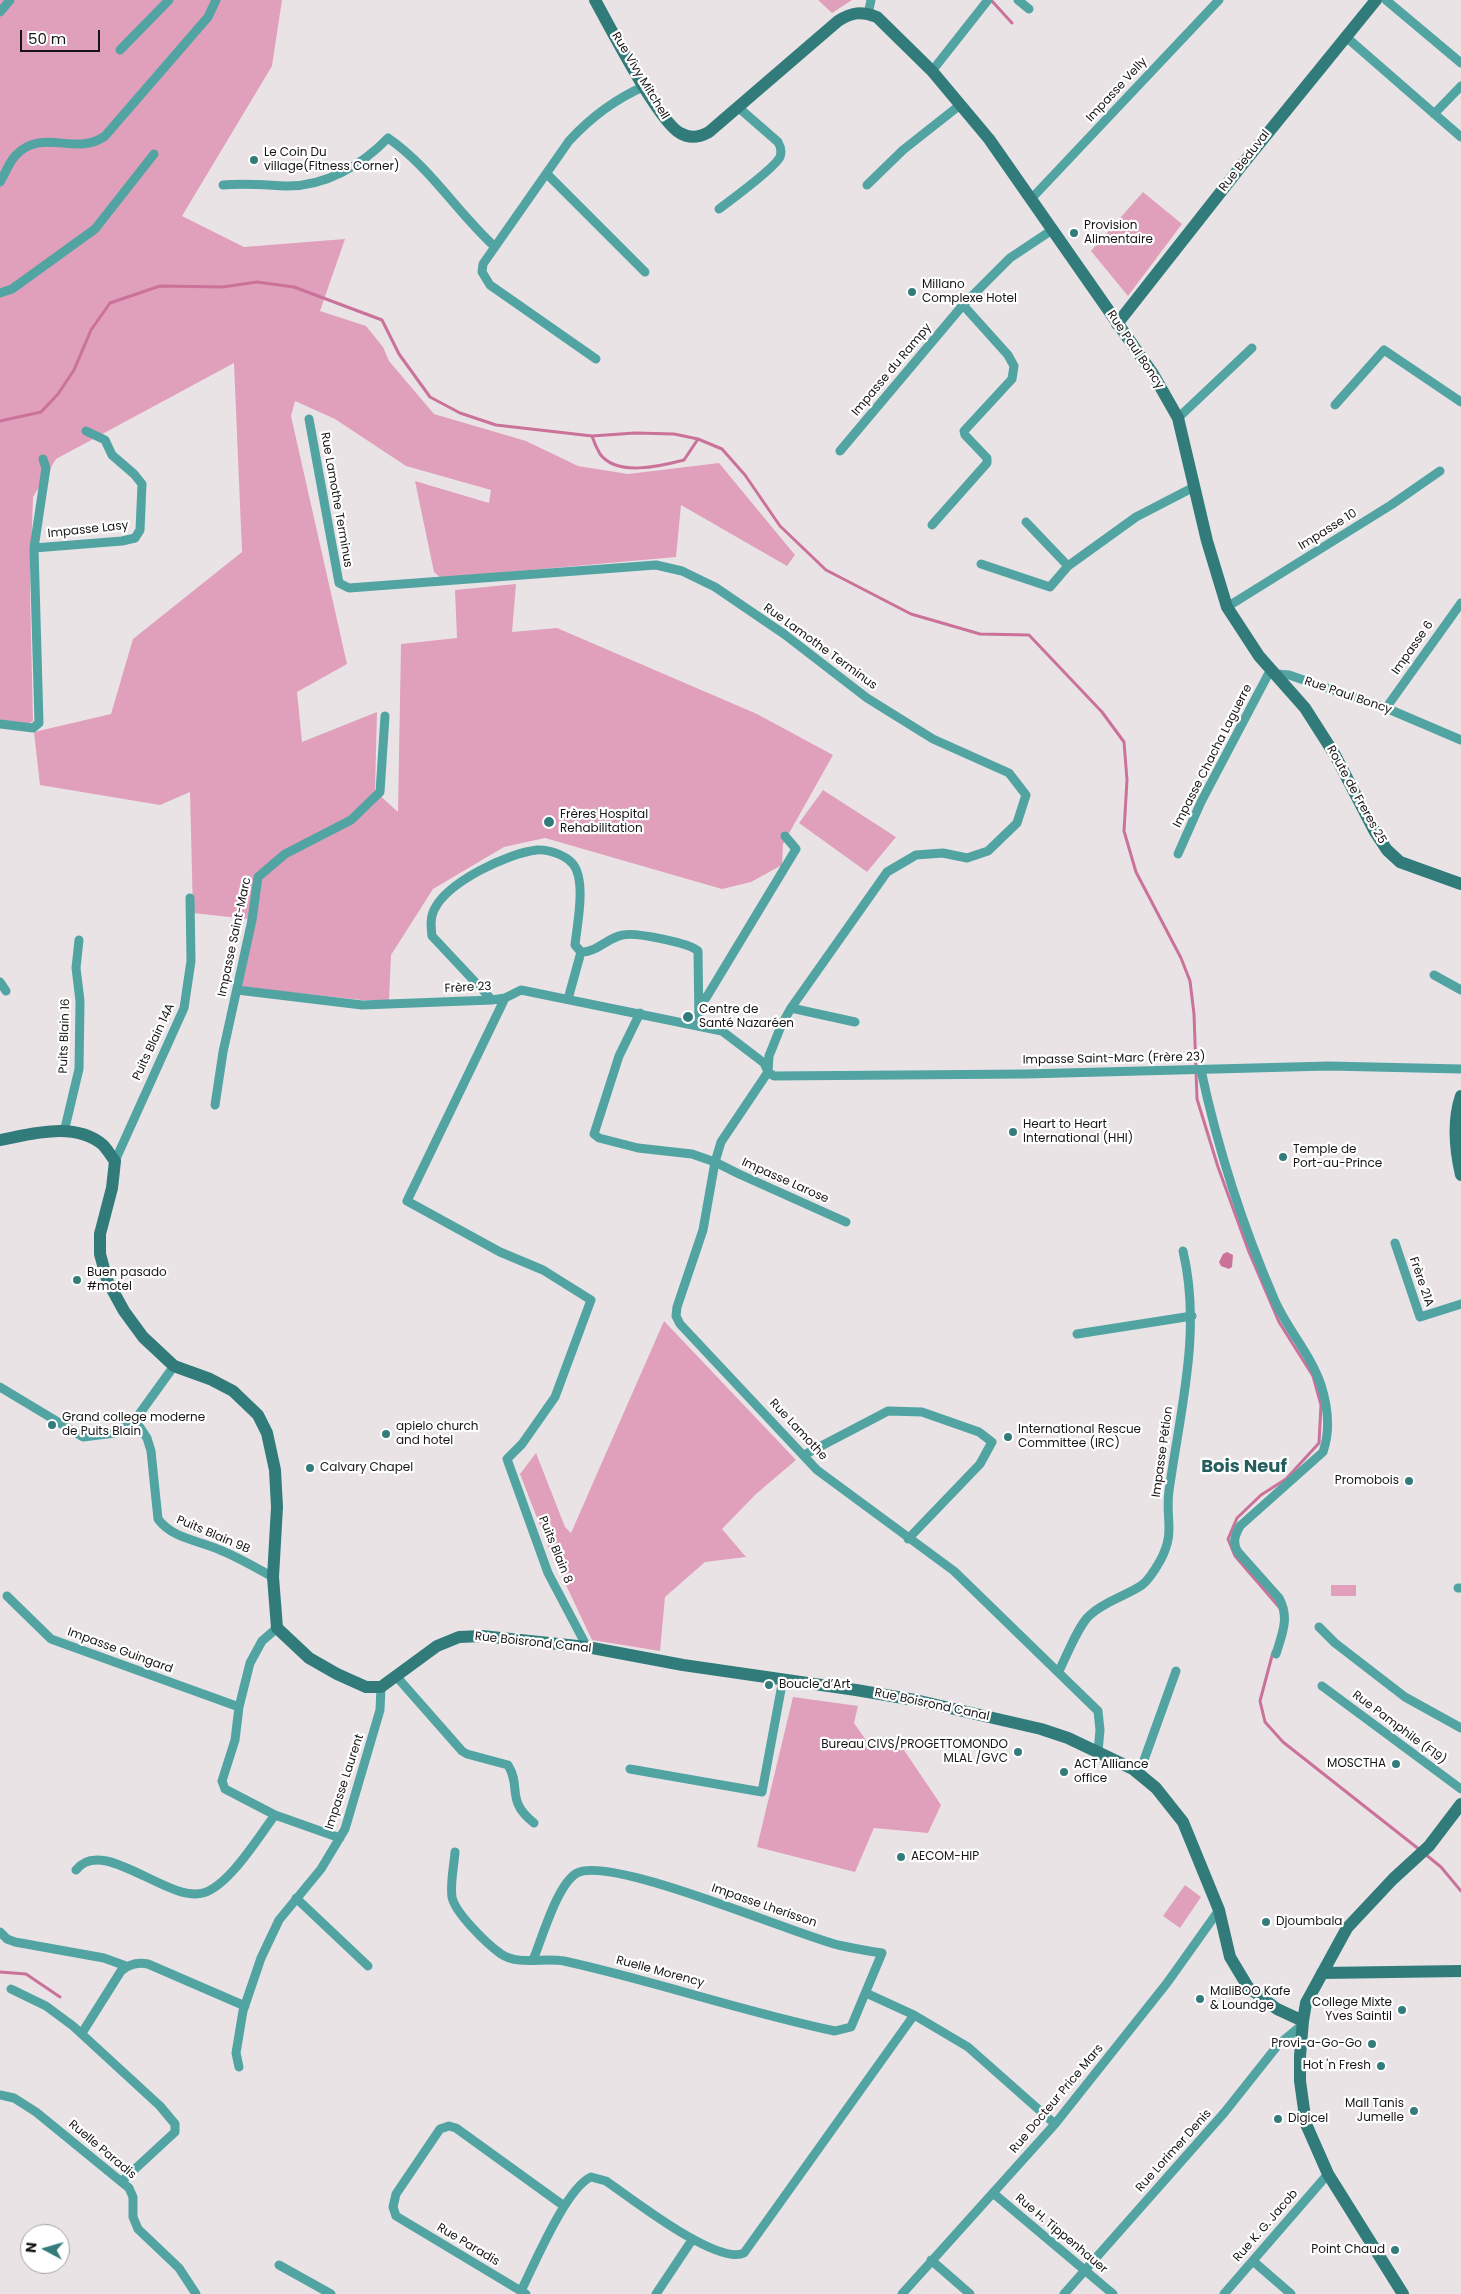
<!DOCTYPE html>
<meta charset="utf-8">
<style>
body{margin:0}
#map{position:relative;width:1461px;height:2294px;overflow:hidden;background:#eae3e6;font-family:Poppins,sans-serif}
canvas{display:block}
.north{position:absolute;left:20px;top:2224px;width:50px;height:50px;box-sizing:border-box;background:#fff;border:1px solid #a3a1a2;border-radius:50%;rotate:276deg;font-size:14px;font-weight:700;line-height:20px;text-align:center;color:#181516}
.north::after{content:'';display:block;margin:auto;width:18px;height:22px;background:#337c7b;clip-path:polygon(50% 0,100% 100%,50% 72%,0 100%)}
.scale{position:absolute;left:20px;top:30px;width:80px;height:22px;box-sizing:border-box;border:2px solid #181516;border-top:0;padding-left:6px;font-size:15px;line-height:18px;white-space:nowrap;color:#181516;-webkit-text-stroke:4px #fff;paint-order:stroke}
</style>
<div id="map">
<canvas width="1461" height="2294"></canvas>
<div class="north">N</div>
<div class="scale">50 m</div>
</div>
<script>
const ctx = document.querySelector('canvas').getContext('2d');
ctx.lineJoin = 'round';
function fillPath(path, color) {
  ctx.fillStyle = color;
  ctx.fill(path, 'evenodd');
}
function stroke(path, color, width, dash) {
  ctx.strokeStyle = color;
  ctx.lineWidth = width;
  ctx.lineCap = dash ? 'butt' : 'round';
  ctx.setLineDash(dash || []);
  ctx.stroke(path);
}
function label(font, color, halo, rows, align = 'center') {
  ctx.font = font + ' Poppins,sans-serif';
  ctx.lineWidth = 4.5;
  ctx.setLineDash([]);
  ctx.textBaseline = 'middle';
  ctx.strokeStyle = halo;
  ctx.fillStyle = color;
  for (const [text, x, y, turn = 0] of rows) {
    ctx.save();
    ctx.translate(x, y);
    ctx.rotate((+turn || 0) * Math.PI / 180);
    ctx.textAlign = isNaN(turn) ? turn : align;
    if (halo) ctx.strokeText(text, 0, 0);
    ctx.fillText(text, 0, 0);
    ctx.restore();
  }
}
fillPath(new Path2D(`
 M0 0H282L272 66 182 216 244 247 345 239 320 311 366 326 383 347 389 361 434 414 526 441 578 466 628 474 719 463 795 555 787 566 681 505 676 557 441 578 434 572 415 481 489 503 491 490 406 466 335 419 295 401 291 416 347 664 297 692 302 742 377 712 375 791 398 812 401 644 457 638 455 590 516 584 512 632 557 628 757 714 833 755 783 844 782 865 751 882 722 889 545 838 504 847 433 889 391 955 389 1000H362L251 988 240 986 248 919 193 913 190 792 160 805 40 785 34 732 111 714 133 639 242 552 234 363 56 459 33 497 30 589 33 721 28 724 0 721Z
 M818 0H852L832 13Z
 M1143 192 1182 224 1128 296 1091 251Z
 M823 790 896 837 867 872 799 823Z
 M664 1321 796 1460 756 1494 722 1529 746 1557 705 1562 665 1597 660 1651 592 1640 549 1549 520 1474 536 1453 565 1527 571 1533Z
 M1331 1585H1356V1596H1331Z
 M793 1697 858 1706 854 1723 868 1743 904 1750 941 1805 928 1833 874 1828 855 1872 757 1847Z
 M1185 1885 1201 1897 1180 1928 1163 1916Z`), '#e0a0bb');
fillPath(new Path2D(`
 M1227 1252 1233 1255 1232 1267 1229 1269 1221 1266 1219 1262 1223 1254Z`), '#ca729a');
stroke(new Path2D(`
 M991 0 1012 23
 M0 421 41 412 58 394 74 370 91 330 110 303 160 286 223 287 257 282 294 287 382 320 399 354 430 397 460 413 496 425 592 436 635 433 674 434 698 439 722 449 745 475 780 526 826 570 911 614 980 634 1029 635 1102 712 1124 742 1127 780 1124 831 1136 872 1181 958 1190 981 1194 1014 1197 1099 1218 1167 1249 1252 1279 1322 1313 1376 1321 1405 1319 1443 1286 1479 1261 1495 1237 1518 1228 1539 1235 1556 1279 1607
 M592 436C594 442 597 449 600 454 617 477 661 466 684 460L698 439
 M1273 1652 1260 1701 1265 1722 1283 1742 1420 1850
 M1425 1854 1441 1867 1461 1891
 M0 1972 26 1974 60 1997`), '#ca729a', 3);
stroke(new Path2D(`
 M1018 0 1029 9
 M1386 0 1461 63
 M0 12 10 0
 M868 14 871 0
 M1345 36 1461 137
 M120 50 169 0
 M932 71 988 0
 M1434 114 1461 86
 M547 174 645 272
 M0 182C5 174 9 162 16 155 43 127 76 157 105 136L208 17 216 0
 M223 185C244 183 264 185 285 186 325 187 362 165 388 138 430 167 457 212 494 246
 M867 185 903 150 960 105
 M1032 198 1219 0
 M719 209C732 199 774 169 780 157 782 151 781 147 778 142L739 108
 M0 293 12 289 95 229 154 154
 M596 359 490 285 482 272 483 264 569 141C591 117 615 99 645 86
 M1335 405 1384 350 1461 402
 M1178 418 1252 348
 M309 419 339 583 349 588 656 565 682 571 715 587 784 634 867 698 933 739 1009 773 1026 795 1017 823 988 851 967 858 943 853 916 855 887 872 791 1008 781 1026 769 1056 768 1072 721 1142 715 1162 703 1230 677 1307 676 1316 680 1324 817 1470 954 1571 1098 1711 1100 1730 1098 1752
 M840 451 963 305 1010 258 1052 230
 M1026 522 1068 566
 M932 525 987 463V458L965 435 964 431 1012 379 1014 366 1008 355 963 305
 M34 548 46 468 43 459
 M981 564 1050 587 1068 566 1136 517 1194 487
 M1227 607 1391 505 1440 471
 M1276 674 1289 675 1386 708 1461 740
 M1386 708 1461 603
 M0 724 33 728 39 723 34 548 122 541 135 538 140 530 142 484 134 474 112 455 105 440 86 431
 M1178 854 1201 802 1271 669
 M1434 975 1461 990
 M0 982 6 991
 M237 990 362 1005 492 1000 505 998 521 990 722 1031 764 1063 768 1072
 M505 998 407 1201 500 1252 543 1270 591 1300 555 1397 522 1444 507 1459 548 1573 587 1647
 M700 998H706L796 849 785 836
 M568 999 581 952
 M492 1000 432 936C431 927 430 918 434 910 447 882 508 853 537 850 548 849 565 855 572 863 587 879 577 925 575 945L581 952C596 953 608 937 623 935 635 932 690 943 698 951L699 1025
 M791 1008 855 1022
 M640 1013 619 1056 594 1134 599 1138 638 1148 692 1154 715 1162 739 1174 846 1222
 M1201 1070C1218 1150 1243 1227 1275 1301 1288 1330 1311 1355 1321 1385 1328 1407 1331 1429 1323 1452L1240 1526C1235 1535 1232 1543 1238 1552L1279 1598C1290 1618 1282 1634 1276 1654
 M768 1072 774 1076 1026 1074 1329 1066 1461 1069
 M215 1105 223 1052 252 920 258 877 285 854 351 820 380 792 385 716
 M64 1132 79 1069 80 1001 76 968 79 940
 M115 1161 184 1008 191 961 190 898
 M1395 1243 1420 1317 1461 1304
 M1077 1334 1192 1316
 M0 1387 83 1437 115 1433 135 1420 174 1366
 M135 1420 147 1438 151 1451 158 1519C173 1539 198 1540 220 1550 238 1557 256 1568 273 1577
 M804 1455 888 1411 922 1412 979 1432 992 1442 980 1464 908 1539
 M1458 1588H1461
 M7 1596 51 1639 239 1707
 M1319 1627 1335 1643 1405 1697 1461 1728
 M277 1628 262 1641 250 1663 239 1707 235 1740 222 1781 225 1789 275 1815 340 1838
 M1059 1671C1066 1657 1079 1624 1090 1615 1105 1601 1126 1596 1142 1585 1149 1580 1156 1568 1160 1561 1176 1532 1165 1519 1169 1491 1180 1411 1202 1331 1183 1251
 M396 1676 462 1751 467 1754 508 1765C522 1788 505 1800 534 1823
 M1322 1686 1461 1789
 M630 1769 762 1792 783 1679
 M1139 1774 1176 1671
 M455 1852C454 1866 450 1883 452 1897 455 1913 487 1944 501 1954 519 1966 544 1957 564 1961 655 1981 744 2012 835 2031L851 2027 882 1953C868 1951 852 1948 838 1945 791 1933 611 1855 577 1873 557 1884 542 1939 533 1960
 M76 1870C102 1835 168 1903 203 1893 229 1886 259 1836 275 1815
 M296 1898 368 1966
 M0 1932 7 1939 15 1942 104 1958 126 1966
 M11 1989 46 2006 73 2026 160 2106 175 2124V2132L122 2181
 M866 1993 914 2015 968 2047 1055 2124
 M82 2033 121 1971C129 1964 138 1962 148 1964L245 2006
 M239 2067 236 2053 243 2011 261 1958 279 1920 321 1869 345 1829 380 1710 381 1687
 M0 2095 14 2098 36 2112 129 2188 133 2197V2217L138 2229 179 2268 196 2294
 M993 2193 1113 2294
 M931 2260 970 2294
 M1253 2261 1291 2294
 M279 2265 331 2294
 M521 2291C534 2265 566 2188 591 2177L606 2181C631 2198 717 2266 744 2253L914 2015
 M526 2294 396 2216 393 2207 396 2194 440 2129 449 2126 456 2128 564 2206
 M656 2294 692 2240
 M902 2294 1055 2124 1167 1983 1219 1910
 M1064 2294 1224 2113 1278 2045 1302 2025
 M1224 2294 1328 2174`), '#52a4a3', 9);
stroke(new Path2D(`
 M595 0C610 27 658 121 680 133 690 139 700 137 709 132L838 21C852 12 861 11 877 17L932 71 989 139 1153 374 1178 418 1207 541 1227 607 1259 656 1305 708 1335 755 1375 832 1387 850 1400 862 1461 884
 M1117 324 1246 160 1376 0
 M1461 1096C1452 1122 1455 1149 1461 1175
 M0 1140C32 1134 75 1121 103 1145 107 1149 111 1156 115 1161L112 1188 100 1234V1254L107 1280 124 1311 143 1337 174 1366 210 1379 233 1391 258 1415 267 1433 275 1470 277 1507 273 1577 277 1628 309 1658 337 1674 366 1687H381L437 1646 459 1637 482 1636 587 1647 683 1665 856 1690 915 1700 1041 1729 1068 1738 1133 1769 1156 1788 1183 1822 1219 1910 1230 1957 1248 1987 1277 2009 1303 2021
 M1322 1973 1461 1971
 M1403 2294 1328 2174 1306 2124 1300 2081V2056L1303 2021 1306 2003 1347 1928 1393 1879 1429 1846 1461 1804`), '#317c7a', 12);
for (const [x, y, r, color] of [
 [254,160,5,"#337c7b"],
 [1074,233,5,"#337c7b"],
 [912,292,5,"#337c7b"],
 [549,822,6,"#337c7b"],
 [688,1017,6,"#337c7b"],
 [1013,1132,5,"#337c7b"],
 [1283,1157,5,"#337c7b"],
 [77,1280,5,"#337c7b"],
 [52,1425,5,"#337c7b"],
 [386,1434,5,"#337c7b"],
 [1008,1437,5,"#337c7b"],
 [310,1468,5,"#337c7b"],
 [1409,1481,5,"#337c7b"],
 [769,1685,5,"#337c7b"],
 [1018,1752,5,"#337c7b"],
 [1396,1764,5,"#337c7b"],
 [1064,1772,5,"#337c7b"],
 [901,1857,5,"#337c7b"],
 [1266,1922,5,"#337c7b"],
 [1200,1999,5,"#337c7b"],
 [1402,2010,5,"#337c7b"],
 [1372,2044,5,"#337c7b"],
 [1381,2066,5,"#337c7b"],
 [1414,2111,5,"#337c7b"],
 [1278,2119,5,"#337c7b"],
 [1395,2250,5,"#337c7b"]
]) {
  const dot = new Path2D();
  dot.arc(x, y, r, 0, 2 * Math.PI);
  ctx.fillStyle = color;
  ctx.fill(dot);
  stroke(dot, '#fff', 2);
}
label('12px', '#181516', '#fff', [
 ["Rue Vivy Mitchell",640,76,59],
 ["Impasse Velly",1117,90,-47],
 ["Rue Beduval",1245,161,-52],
 ["Rue Paul Boncy",1135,350,56],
 ["Impasse du Rampy",892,370,-50],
 ["Rue Lamothe Terminus",336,500,80],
 ["Impasse Lasy",88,530,-6],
 ["Impasse 10",1328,530,-32],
 ["Rue Lamothe Terminus",820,647,36],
 ["Impasse 6",1413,648,-55],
 ["Rue Paul Boncy",1348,696,19],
 ["Impasse Chacha Laguerre",1213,756,-63],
 ["Route de Freres 25",1356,795,61],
 ["Impasse Saint-Marc",235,937,-78],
 ["Frère 23",468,988,-3],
 ["Puits Blain 16",65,1036,-88],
 ["Puits Blain 14A",154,1042,-65],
 ["Impasse Saint-Marc (Frère 23)",1114,1059,-1],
 ["Impasse Larose",785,1181,24],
 ["Frère 21A",1421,1282,71],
 ["Rue Lamothe",798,1430,47],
 ["Impasse Pétion",1163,1452,-82],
 ["Puits Blain 9B",213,1535,23],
 ["Puits Blain 8",555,1550,68],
 ["Rue Boisrond Canal",533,1643,6],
 ["Impasse Guingard",120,1651,20],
 ["Rue Boisrond Canal",932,1705,12],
 ["Rue Pamphile (F19)",1399,1728,37],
 ["Impasse Laurent",345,1782,-72],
 ["Impasse Lherisson",764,1906,19],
 ["Ruelle Morency",660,1972,15],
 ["Rue Docteur Price Mars",1057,2099,-50],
 ["Ruelle Paradis",102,2150,40],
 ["Rue Lorimer Denis",1174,2151,-48],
 ["Rue K. G. Jacob",1266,2226,-49],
 ["Rue H. Tippenhauer",1061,2234,40],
 ["Rue Paradis",468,2245,31]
]);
label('12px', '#181516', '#fff', [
 ["Le Coin Du",264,153],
 ["village(Fitness Corner)",264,167],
 ["Provision",1084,226],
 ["Alimentaire",1084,240],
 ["Millano",922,285],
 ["Complexe Hotel",922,299],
 ["Frères Hospital",560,815],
 ["Rehabilitation",560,829],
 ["Centre de",699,1010],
 ["Santé Nazaréen",699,1024],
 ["Heart to Heart",1023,1125],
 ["International (HHI)",1023,1139],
 ["Temple de",1293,1150],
 ["Port-au-Prince",1293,1164],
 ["Buen pasado",87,1273],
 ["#motel",87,1287],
 ["Grand college moderne",62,1418],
 ["de Puits Blain",62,1432],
 ["apielo church",396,1427],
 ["and hotel",396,1441],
 ["International Rescue",1018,1430],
 ["Committee (IRC)",1018,1444],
 ["Calvary Chapel",320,1468],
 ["Promobois",1399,1481,"right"],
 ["Boucle d’Art",779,1685],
 ["Bureau CIVS/PROGETTOMONDO",1008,1745,"right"],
 ["MLAL /GVC",1008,1759,"right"],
 ["MOSCTHA",1386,1764,"right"],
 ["ACT Alliance",1074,1765],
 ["office",1074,1779],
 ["AECOM-HIP",911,1857],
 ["Djoumbala",1276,1922],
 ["MaliBOO Kafe",1210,1992],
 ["& Loundge",1210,2006],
 ["College Mixte",1392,2003,"right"],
 ["Yves Saintil",1392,2017,"right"],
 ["Provi-a-Go-Go",1362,2044,"right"],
 ["Hot 'n Fresh",1371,2066,"right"],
 ["Mall Tanis",1404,2104,"right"],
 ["Jumelle",1404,2118,"right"],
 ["Digicel",1288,2119],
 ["Point Chaud",1385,2250,"right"]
], 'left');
label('bold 18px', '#245e5d', '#fff', [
 ["Bois Neuf",1244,1467]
]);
</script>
